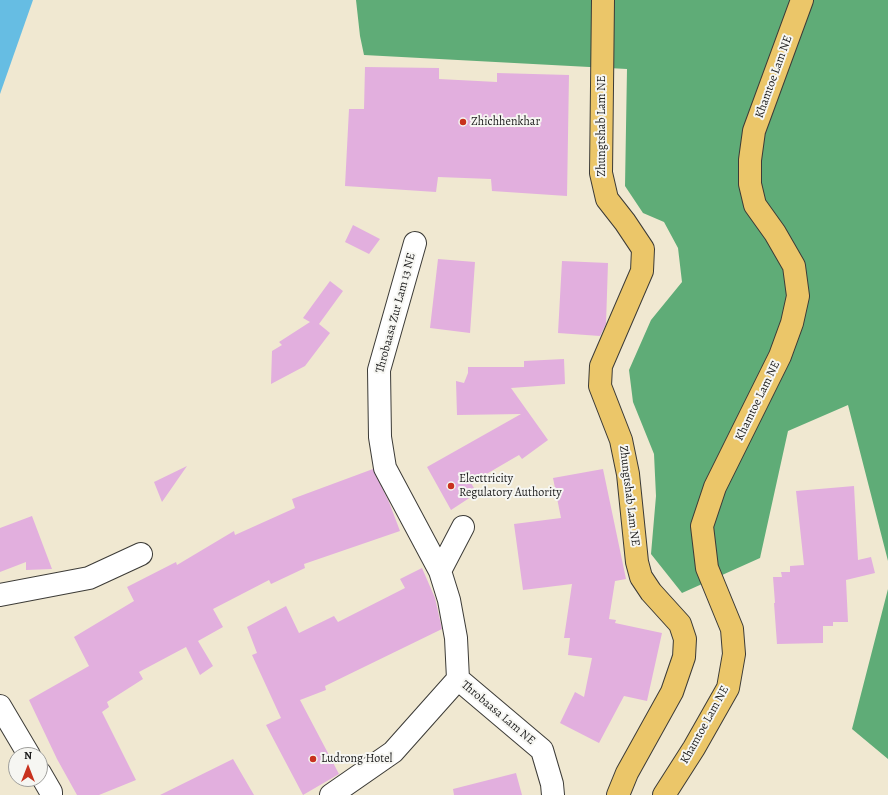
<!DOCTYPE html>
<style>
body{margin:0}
#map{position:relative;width:888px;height:795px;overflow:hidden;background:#f0e8d1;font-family:Alegreya,serif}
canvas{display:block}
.north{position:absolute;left:8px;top:747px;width:40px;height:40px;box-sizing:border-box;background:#f6f6f2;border:1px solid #9f9f9c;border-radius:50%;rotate:0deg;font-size:11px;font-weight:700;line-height:16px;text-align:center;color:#1c1c1c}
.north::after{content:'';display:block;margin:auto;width:14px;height:18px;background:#c8321e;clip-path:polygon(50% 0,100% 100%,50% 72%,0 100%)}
</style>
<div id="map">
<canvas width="888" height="795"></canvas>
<div class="north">N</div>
</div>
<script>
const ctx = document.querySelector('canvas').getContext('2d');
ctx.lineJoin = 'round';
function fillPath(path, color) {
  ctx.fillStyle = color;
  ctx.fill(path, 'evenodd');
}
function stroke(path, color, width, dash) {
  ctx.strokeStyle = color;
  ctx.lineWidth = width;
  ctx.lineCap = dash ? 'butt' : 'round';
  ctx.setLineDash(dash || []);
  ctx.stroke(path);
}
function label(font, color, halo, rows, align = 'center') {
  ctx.font = font + ' Alegreya,serif';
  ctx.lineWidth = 4;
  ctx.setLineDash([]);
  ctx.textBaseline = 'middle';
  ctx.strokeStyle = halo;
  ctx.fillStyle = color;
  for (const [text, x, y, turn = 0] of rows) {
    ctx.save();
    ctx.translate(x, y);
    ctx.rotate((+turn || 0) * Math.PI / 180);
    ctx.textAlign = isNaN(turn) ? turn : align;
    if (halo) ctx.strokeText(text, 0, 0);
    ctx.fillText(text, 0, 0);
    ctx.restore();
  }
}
fillPath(new Path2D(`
 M356 0H888V561L848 405 788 431 760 558 682 593 651 554 656 496 654 454 633 402 629 370 651 320 682 282 678 248 664 222 643 213 625 186 627 69 364 55 360 36Z
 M888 589V759L852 729Z`), '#5fac77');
fillPath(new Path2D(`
 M0 0H33L0 94Z`), '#66bde3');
fillPath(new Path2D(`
 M365 67 439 68V79L497 82V73L569 75 567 196 492 191 491 179 438 177 436 192 345 186 349 109H364Z
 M353 225 380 239 369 254 345 242Z
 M438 259 475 262 470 333 430 328Z
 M562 261 608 263 606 324 600 336 558 333Z
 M330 281 343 291 319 324 330 333 305 366 271 384 272 351 282 345 279 342 310 322 303 318Z
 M564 359 565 384 511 388 548 440 522 459 519 455 471 483 477 493 451 510 427 467 521 414 457 415 456 381 464 383 468 373V367H524V361Z
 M187 466 162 502 154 482Z
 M373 469 389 502 400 531 304 564 305 568 271 584 269 580 213 609 223 627 198 641 213 666 200 675 186 647 139 672 143 679 107 702 109 707 102 712 136 780 99 795H77L57 759 29 700 89 666 74 637 134 601 127 587 176 562 177 565 234 531 235 535 295 508 292 499Z
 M603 469 626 579 615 581 609 619 616 620 615 623 662 633 647 701 624 696 599 743 560 723 575 692 584 697 592 658 568 655 570 638H564L572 584 523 590 514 524 561 518 553 478Z
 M854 486 858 560 871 557 875 573 846 580 848 622H833V626H823V643L777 644 774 603H775L773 577H782L781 572H790V566L804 565 796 491Z
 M32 516 52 569 26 570V562L0 572V528Z
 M422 568 435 598 442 629 325 686 326 690 300 700 339 774 303 795 266 725 281 718 252 655 257 653 247 627 286 606 299 633 334 616 338 622 405 588 400 579Z
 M233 759 254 795H160Z
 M516 773 522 795H454L453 789Z`), '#e2afde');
const minor = new Path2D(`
 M415 243 379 370 380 437 385 468 440 571 449 600 456 638 458 679
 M440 571 463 527
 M0 595 89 578 141 554
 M458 679 542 750 552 784 553 795
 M0 706 29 755
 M40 773 51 792V795
 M331 795 393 752 458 679`);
const major = new Path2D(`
 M603 0 601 173 607 199 625 222 643 249 642 271 601 366 600 386 621 440 628 474 637 562 641 577 651 592 680 624 685 639 684 657 672 692 627 773 618 795
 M664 795 694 748 728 688 734 654 732 629 707 568 702 526 715 487 780 356 792 323 798 296 794 266 775 233 755 205 750 184V160L754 131 802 0`);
stroke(minor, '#3c3b37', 24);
stroke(major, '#3c3b37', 24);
stroke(minor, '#fff', 22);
stroke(major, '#ebc669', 22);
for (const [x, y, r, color] of [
 [463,122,4,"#c8321e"],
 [451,486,4,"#c8321e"],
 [313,759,4,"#c8321e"]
]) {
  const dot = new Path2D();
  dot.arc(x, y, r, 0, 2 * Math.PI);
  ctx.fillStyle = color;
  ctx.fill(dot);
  stroke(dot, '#f6f6f2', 1.5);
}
label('12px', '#1c1c1c', '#f6f6f2', [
 ["Khamtoe Lam NE",774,77,-70],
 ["Zhungtshab Lam NE",602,126,-90],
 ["Throbaasa Zur Lam 13 NE",396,313,-75],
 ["Khamtoe Lam NE",758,401,-64],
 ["Zhungtshab Lam NE",629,496,83],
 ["Throbaasa Lam NE",498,713,40],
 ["Khamtoe Lam NE",705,725,-61]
]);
label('12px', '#1c1c1c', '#f6f6f2', [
 ["Zhichhenkhar",471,122],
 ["Electtricity",459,479],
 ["Regulatory Authority",459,493],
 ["Ludrong Hotel",321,759]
], 'left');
</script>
